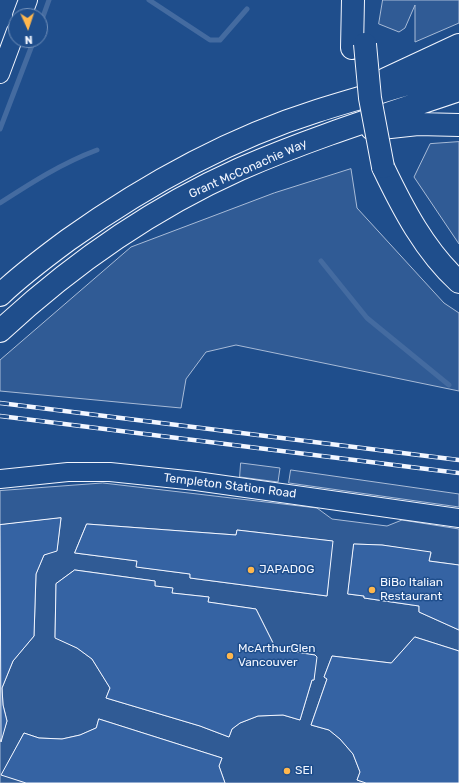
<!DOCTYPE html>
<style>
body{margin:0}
#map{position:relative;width:459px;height:783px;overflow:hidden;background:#1f4e8c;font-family:Rubik,sans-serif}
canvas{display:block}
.north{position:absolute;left:8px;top:8px;width:40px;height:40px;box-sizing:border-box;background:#1f4e8c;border:1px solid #7391ba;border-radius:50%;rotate:177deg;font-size:11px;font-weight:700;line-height:16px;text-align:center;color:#f2f6ff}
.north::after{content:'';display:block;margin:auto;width:14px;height:18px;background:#ffb74d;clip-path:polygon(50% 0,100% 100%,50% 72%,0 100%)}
</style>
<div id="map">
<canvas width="459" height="783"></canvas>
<div class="north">N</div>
</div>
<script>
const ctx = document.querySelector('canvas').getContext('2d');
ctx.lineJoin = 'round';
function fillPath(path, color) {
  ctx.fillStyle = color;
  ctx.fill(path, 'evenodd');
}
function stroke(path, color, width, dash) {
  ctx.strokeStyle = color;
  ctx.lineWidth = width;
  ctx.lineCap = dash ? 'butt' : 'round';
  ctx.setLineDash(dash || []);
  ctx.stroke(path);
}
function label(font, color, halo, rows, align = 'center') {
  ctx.font = font + ' Rubik,sans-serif';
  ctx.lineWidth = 3;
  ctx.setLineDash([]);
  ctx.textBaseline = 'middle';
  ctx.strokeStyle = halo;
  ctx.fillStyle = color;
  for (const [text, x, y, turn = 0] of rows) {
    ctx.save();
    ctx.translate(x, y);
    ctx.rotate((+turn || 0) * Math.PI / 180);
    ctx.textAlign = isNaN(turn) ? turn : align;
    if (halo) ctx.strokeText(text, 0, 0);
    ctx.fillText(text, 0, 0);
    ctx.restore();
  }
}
const built = new Path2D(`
 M383 0H459V23L415 42V5L405 28 399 32 379 24Z
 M459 142V244L414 177 430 144Z
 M351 169 357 208 444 303 459 313V391L236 345 206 352 186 379 181 408 0 391V360L131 247 274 193Z
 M241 463 280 468 278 482 240 477Z
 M291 470 459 494V507L289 483Z
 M103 483 317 508 332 519 387 526 402 520 459 529V565L429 561 431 553 382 545 354 544 348 594 364 596V598L419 606V612L459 630V651L415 637 391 663 332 656 324 677 327 679 311 725 329 730 340 739 353 754 360 772 357 780 366 783H225L219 766 222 758 99 719 96 728 80 735 62 739 39 738 24 733 2 774 26 783H0V742L7 721 3 705 2 688 13 661 34 636 36 574 44 555 57 550 61 518 0 525V491ZM87 524 236 535 237 530 332 541 327 596 190 578V574L137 567V561L75 553ZM75 570 155 581V586L172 588V593L209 597 208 602 256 609 276 649 315 655 314 680H312L300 720 283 715 258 716 240 723 232 729 229 737 200 726 106 698 110 688 92 659 77 648 55 637 56 584Z`);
fillPath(built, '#305b95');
stroke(built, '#a8bbd7', 1);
stroke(new Path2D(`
 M149 0 210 40H220L247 9
 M40 25 49 0
 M0 129 34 40
 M0 203C31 183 62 163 97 150
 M321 261 367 318 449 385`), '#446ba0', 5);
const building = new Path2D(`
 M61 518 57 551 44 555 36 574 34 636 13 661 2 688 3 705 7 721 1 742 0 525Z
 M87 524 236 535 237 530 333 541 327 596 190 578V574L136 567 137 561 75 553Z
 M354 544 382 545 431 552 429 561 459 565V630L419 612V606L364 598V596L348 594Z
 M75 570 155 581V586L173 588 172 593 209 597 208 602 256 609 276 649 315 655 317 657 314 680H312L300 720 283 715 258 716 240 723 232 729 229 737 200 726 106 698 110 688 92 659 77 648 55 638 56 584Z
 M415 637 459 651V783H366L357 780 360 772 353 754 340 739 329 730 311 725 327 679 324 677 332 656 391 663Z
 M99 719 222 758 219 766 225 783H26L1 775 24 733 39 738 62 739 80 735 96 728Z`);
fillPath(building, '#3563a3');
stroke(building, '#f2f6ff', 1);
const minor = new Path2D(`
 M22 16 28 0
 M0 74 16 31
 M0 479 68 472H110L196 481 459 518`);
const major = new Path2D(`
 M352 48 353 0
 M386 79 459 45
 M372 129 418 124 459 125
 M383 167C403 209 425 251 459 282
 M0 295C21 275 45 257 68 240 144 186 228 139 317 111 364 96 412 84 459 68
 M0 331C71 265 151 209 240 169 311 138 385 115 459 90`);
stroke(minor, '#f2f6ff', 20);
stroke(major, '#f2f6ff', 24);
stroke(minor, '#1f4e8c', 18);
stroke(major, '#1f4e8c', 22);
const rail = new Path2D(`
 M0 403 459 460
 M0 416 459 473`);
stroke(rail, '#f2f6ff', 4.5);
stroke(rail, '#1f4e8c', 3, [9]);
const majorBridge = new Path2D(`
 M365 44 370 98 383 167`);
stroke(majorBridge, '#f2f6ff', 24, []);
stroke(majorBridge, '#1f4e8c', 22);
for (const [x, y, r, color] of [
 [251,570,4,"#ffb74d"],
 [372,590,4,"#ffb74d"],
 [230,656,4,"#ffb74d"],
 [287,771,4,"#ffb74d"]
]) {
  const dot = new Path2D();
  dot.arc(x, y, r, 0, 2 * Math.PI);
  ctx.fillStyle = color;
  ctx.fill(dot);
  stroke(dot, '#1f4e8c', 1.5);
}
label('12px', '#f2f6ff', '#1f4e8c', [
 ["Grant McConachie Way",248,169,-24],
 ["Templeton Station Road",230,486,7]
]);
label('12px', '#f2f6ff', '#1f4e8c', [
 ["JAPADOG",259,570],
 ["BiBo Italian",380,583],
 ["Restaurant",380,597],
 ["McArthurGlen",238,649],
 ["Vancouver",238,663],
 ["SEI",295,771]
], 'left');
</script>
